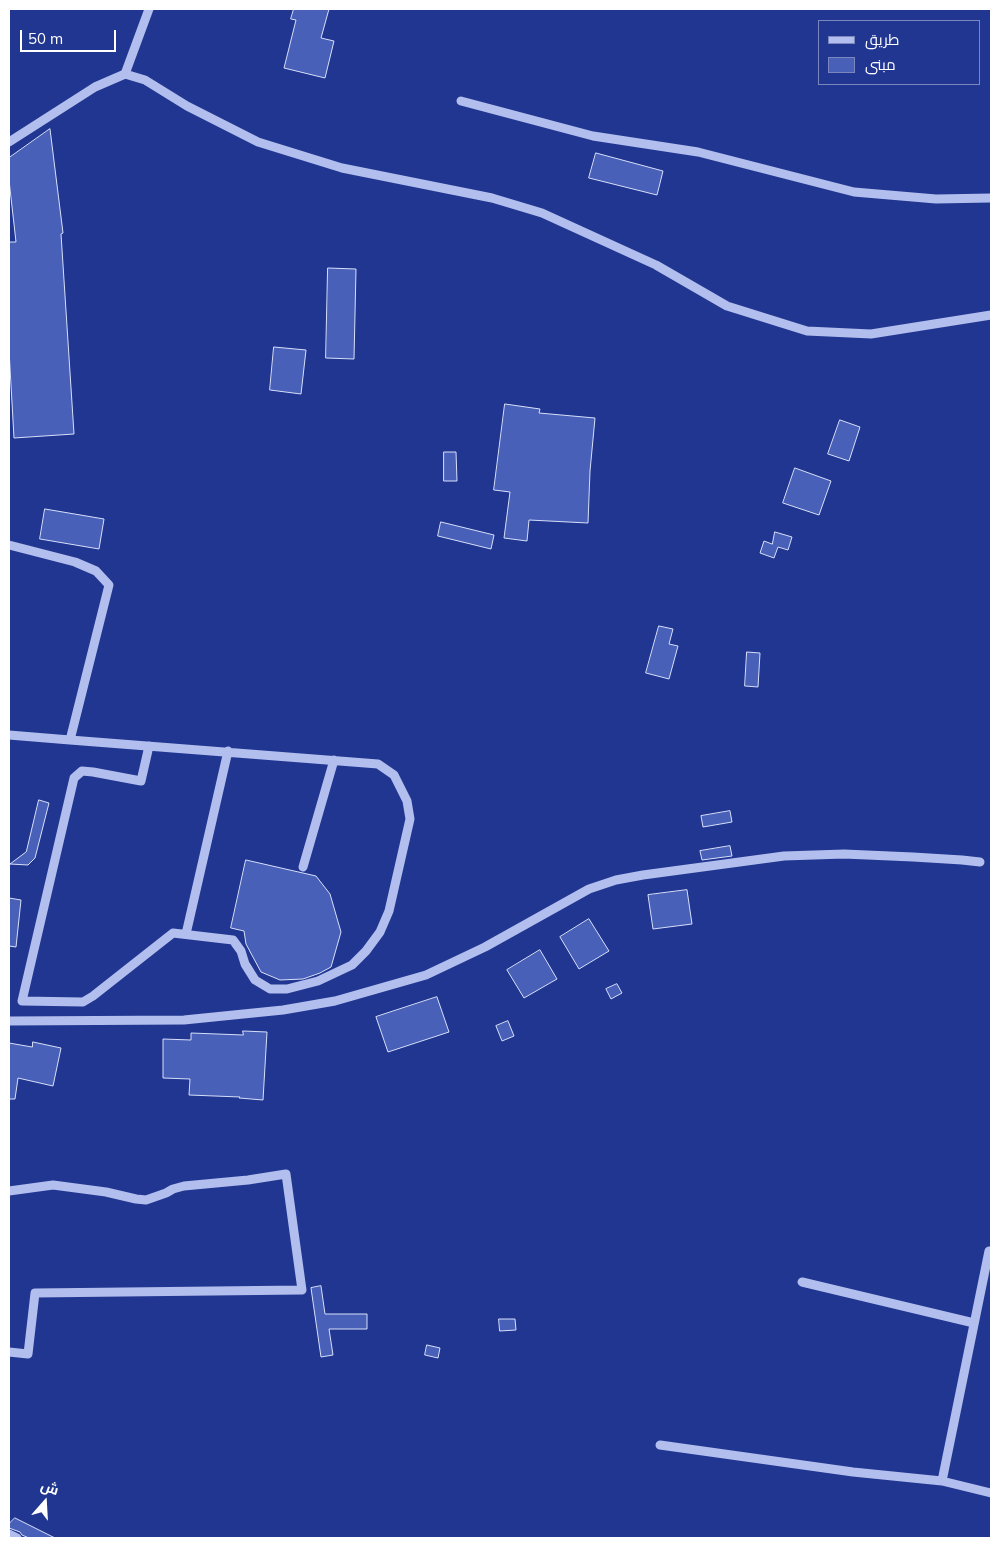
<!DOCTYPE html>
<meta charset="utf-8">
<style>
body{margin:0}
#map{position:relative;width:1000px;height:1547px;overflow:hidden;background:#213691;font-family:Mulish,Cairo,sans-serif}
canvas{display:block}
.frame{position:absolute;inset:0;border:10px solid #fff;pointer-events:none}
.legend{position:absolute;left:818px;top:20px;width:162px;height:65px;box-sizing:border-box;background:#213691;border:1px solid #7a86bd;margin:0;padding:6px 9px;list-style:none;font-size:15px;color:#fff}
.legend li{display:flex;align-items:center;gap:10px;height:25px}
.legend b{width:25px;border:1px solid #7a86bd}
.north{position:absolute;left:20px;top:1477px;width:50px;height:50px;-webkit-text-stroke:4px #213691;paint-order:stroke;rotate:19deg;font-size:14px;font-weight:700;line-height:20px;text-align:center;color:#fff}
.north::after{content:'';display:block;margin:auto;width:18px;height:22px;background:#fff;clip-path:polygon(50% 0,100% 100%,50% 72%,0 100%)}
.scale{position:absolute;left:20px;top:30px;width:96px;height:22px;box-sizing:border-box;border:2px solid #fff;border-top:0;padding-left:6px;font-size:15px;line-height:18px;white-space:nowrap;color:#fff;-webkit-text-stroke:4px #213691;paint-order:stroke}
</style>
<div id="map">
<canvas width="1000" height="1547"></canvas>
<div class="frame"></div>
<ul class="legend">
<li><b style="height:6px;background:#b2beed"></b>طريق</li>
<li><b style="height:14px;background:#4960b8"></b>مبنى</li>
</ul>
<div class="north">ش</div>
<div class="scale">50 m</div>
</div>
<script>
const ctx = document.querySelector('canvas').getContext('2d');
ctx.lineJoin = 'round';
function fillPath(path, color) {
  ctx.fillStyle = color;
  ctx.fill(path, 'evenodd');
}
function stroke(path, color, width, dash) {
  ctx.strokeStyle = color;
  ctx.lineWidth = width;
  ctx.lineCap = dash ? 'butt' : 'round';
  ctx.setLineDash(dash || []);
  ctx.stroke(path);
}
const building = new Path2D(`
 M294 9H329L321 38 334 41 325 78 284 68 296 20 291 19Z
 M50 129 63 233 61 234 74 434 14 438 9 350V242H16L9 180V158Z
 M596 153 663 171 657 195 589 178Z
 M328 268 356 269 354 359 326 358Z
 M274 347 306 350 301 394 270 390Z
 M505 404 540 409 539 413 595 418 590 471 588 523 529 520 527 541 504 538 510 492 494 490Z
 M840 420 860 427 849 461 828 454Z
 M444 452H456L457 481H444Z
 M795 468 831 481 819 515 783 503Z
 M45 509 104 519 99 549 40 539Z
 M441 522 494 535 491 549 438 536Z
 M775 532 792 537 788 550 778 547 774 558 760 553 764 541 772 544Z
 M659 626 673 629 669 644 678 646 669 679 646 673Z
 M747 652 760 653 758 687 745 686Z
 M39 800 49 803 35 858 28 865 10 864 26 852Z
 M730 811 732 822 703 827 701 816Z
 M730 846 732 856 702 860 700 851Z
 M246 860 316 876 330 894 341 932 331 967 320 973 303 979 280 980 261 972 246 944 244 931 231 928Z
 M687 890 692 924 653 929 648 895Z
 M9 898 21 900 16 947 9 946Z
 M589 919 609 951 579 969 560 937Z
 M540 950 557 979 524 998 507 970Z
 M617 984 622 993 611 999 606 989Z
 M437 997 449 1032 388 1052 376 1017Z
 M508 1021 514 1036 502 1041 496 1026Z
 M243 1031 267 1032 263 1100 239 1098 240 1097 189 1095 190 1079 163 1078V1039L191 1040V1033L243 1035Z
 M33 1042 61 1048 53 1086 18 1078 15 1099H9V1043L32 1047Z
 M321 1286 325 1314H367V1329H329L333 1355 321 1357 311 1288Z
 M499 1319H515L516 1330 500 1331Z
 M427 1345 440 1348 438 1358 425 1355Z
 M15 1518 55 1538H29L22 1535 20 1532 9 1528V1524Z`);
fillPath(building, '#4960b8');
stroke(building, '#d7dff9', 1);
stroke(new Path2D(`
 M125 74 145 80 187 106 258 142 342 168 492 198 542 213 656 265 727 306 807 331 871 334 991 315
 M125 74 149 9
 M461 101 593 136 698 152 854 192 936 199 991 198
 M9 142 95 87 125 74
 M9 545 75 562 96 571 109 585 70 740 9 735
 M70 740 378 764 394 775 407 801 410 819 389 911 380 932 366 951 352 965 318 981 287 989H270L255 980 245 964 241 951 233 940 173 933 93 996 83 1002 22 1001 74 778 82 771 93 772 141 781 149 746
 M303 867 334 760
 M186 934 228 751
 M9 1021 184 1020 283 1010 335 1001 426 975 485 947 589 889 616 880 643 875 784 856 844 854 913 857 962 860 980 862
 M9 1191 53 1185 106 1192 136 1199 146 1200 166 1193 173 1189 184 1186 248 1180 286 1174 302 1290 35 1293 28 1354 9 1352
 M802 1282 974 1323
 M660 1445 853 1472 942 1481 991 1493
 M942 1481 989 1251
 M9 1534 17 1538`), '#b2beed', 9);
</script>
